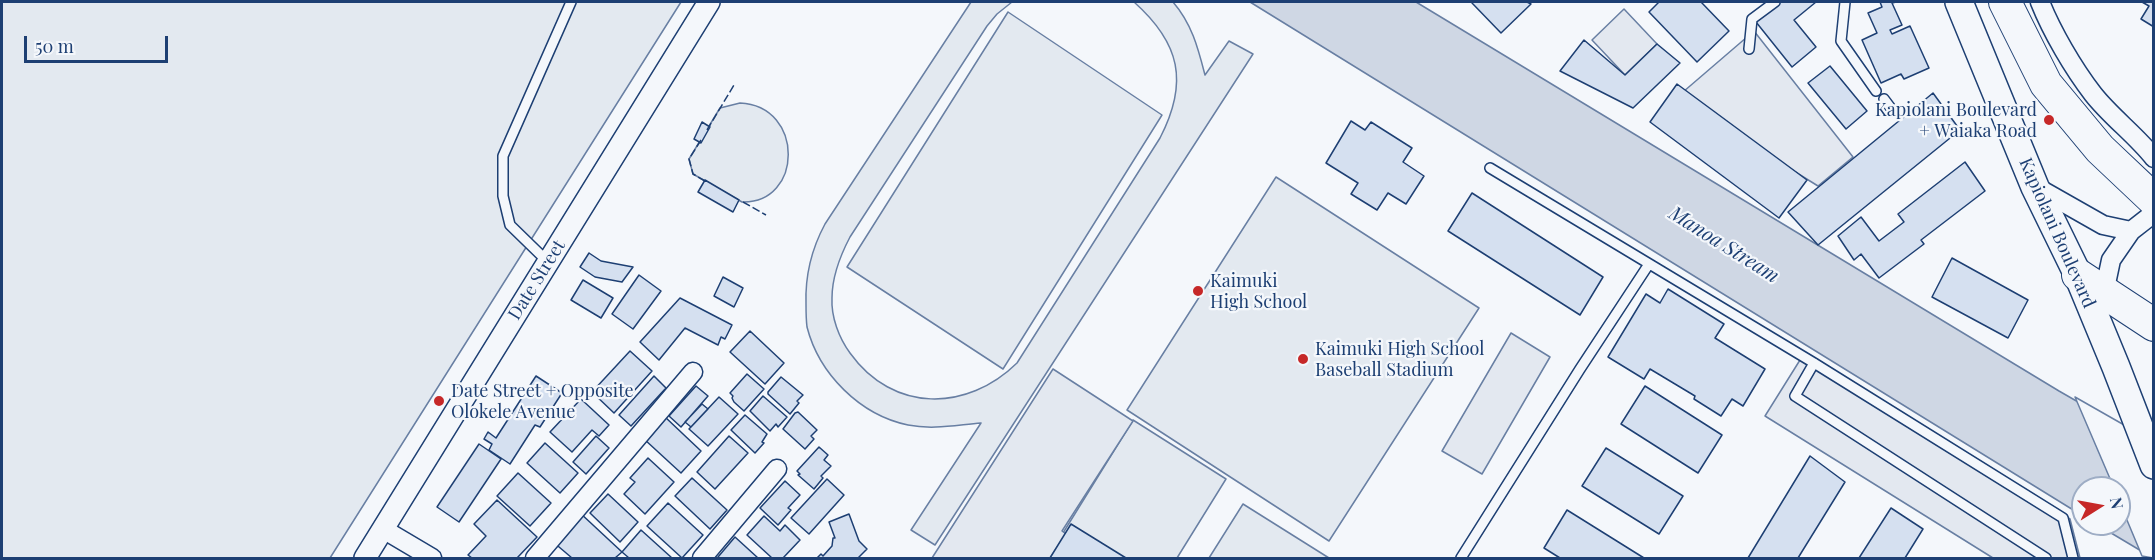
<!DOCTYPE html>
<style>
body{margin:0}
#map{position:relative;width:2155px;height:560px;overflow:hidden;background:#f4f7fb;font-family:"Playfair Display",serif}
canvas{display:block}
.frame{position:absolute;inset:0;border:3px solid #1d3f73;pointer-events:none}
.north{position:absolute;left:2071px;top:476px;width:60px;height:60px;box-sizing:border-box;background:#f4f7fb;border:2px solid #9eadc5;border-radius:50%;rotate:79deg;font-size:16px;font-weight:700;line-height:24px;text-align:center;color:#1d3f73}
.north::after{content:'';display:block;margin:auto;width:21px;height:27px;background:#c62828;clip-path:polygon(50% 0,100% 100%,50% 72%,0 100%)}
.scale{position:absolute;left:24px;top:36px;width:144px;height:27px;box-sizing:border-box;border:3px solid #1d3f73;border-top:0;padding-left:8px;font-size:18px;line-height:21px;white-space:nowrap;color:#1d3f73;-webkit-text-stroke:4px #f4f7fb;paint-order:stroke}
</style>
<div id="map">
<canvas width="2155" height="560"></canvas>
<div class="frame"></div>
<div class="north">N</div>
<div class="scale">50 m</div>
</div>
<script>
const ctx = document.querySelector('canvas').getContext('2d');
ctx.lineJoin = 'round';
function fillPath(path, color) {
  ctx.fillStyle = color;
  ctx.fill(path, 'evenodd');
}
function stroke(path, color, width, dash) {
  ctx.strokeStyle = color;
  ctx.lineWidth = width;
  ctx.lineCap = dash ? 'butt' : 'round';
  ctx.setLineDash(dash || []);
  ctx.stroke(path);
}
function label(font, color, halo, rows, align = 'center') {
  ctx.font = font + ' "Playfair Display",serif';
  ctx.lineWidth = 4.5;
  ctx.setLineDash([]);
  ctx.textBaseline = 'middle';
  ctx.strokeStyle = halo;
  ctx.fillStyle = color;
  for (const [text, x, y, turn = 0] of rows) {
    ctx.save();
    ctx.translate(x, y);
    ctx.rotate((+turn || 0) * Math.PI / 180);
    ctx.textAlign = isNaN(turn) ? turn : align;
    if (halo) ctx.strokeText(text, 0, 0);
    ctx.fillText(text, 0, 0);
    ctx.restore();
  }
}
const green = new Path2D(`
 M2 2H681L330 558H2Z
 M971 2H1012L997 14 987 26 850 237C840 256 832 276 832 298 831 317 839 338 850 353 893 413 967 412 1017 363L1160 138C1189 82 1180 43 1134 2H1173C1192 24 1198 48 1205 75L1229 41 1253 54 935 545 911 530 981 423C956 425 933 430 908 425 860 415 819 374 807 327 806 319 806 311 806 304 805 275 811 250 825 224Z
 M1008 12 1162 115 1003 369 847 267Z
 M740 103C805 106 803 204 742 202L693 174 689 159 720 108Z
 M1276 177 1479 308 1329 541 1127 410Z
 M1133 420 1226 479 1177 558H1103L1063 533Z
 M1243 504 1329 558H1209Z`);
fillPath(green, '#e3e9f0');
stroke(green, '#687fa3', 1.5);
const parking = new Path2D(`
 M1624 9 1657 44 1625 75 1592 40Z
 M1754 31 1853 157 1818 186 1676 98Z
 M1511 333 1550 357 1482 474 1442 451Z
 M1805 352 2070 519 2080 558H1993L1765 416Z
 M1053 369 1133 421 1062 531 1066 534 1050 558H932Z`);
fillPath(parking, '#e3e8f0');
stroke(parking, '#687fa3', 1.5);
const water = new Path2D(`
 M1250 2H1416L2059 391 2153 445V558L2096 524H2119V488H2083V516Z`);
fillPath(water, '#cfd7e4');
stroke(water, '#687fa3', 1.5);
const pier = new Path2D(`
 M2075 397 2154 442 2153 558 2142 556 2119 501V488H2114Z`);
fillPath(pier, '#f4f7fb');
stroke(pier, '#687fa3', 1.5);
const building = new Path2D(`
 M1473 2H1527L1531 4 1501 33 1472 3Z
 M1659 2H1701L1729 31 1697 62 1649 12Z
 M1780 2H1816L1794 20 1816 47 1792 67 1756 22Z
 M1880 2H1896L1892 3 1902 25 1890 30 1892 34 1910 26 1929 68 1904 79 1901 74 1881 83 1862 40 1877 33 1868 13 1882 7Z
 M2142 2H2154V27L2141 19 2149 6Z
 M1584 40 1625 75 1657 44 1680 63 1633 108 1560 71Z
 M1830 66 1867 111 1846 129 1808 83Z
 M1677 84 1807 180 1779 218 1650 122Z
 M1933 93 1960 130 1818 245 1788 212Z
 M1351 121 1365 130 1371 122 1412 148 1403 162 1424 176 1406 204 1388 193 1377 210 1351 194 1358 183 1326 163Z
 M702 122 710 127 701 143 694 139Z
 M1965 162 1985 191 1921 240 1924 244 1879 278 1861 254 1854 260 1838 236 1861 217 1879 241 1904 222 1898 214Z
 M705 180 739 200 733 212 698 192Z
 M1472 193 1603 277 1580 315 1448 231Z
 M589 253 601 261 633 267 622 282 595 277 580 267Z
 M1952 258 2028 300 2008 338 1932 297Z
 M639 275 661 291 633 329 612 314Z
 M723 277 743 288 734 307 714 296Z
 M583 280 613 298 601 318 571 300Z
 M1668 289 1724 324 1715 338 1765 369 1743 406 1732 399 1721 416 1694 399 1695 396 1650 369 1644 379 1608 357 1646 294 1660 303Z
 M680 298 732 325 725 339 721 337 718 345 685 328 659 360 640 342Z
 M750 331 784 363 765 384 730 352Z
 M630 351 652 371 614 413 592 392Z
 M747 374 764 389 744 411 734 402 732 398 733 396 730 393Z
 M536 376 562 393 540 427 535 425 510 464 489 450 492 444 484 439 488 432 496 438Z
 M654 376 666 388 631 426 619 415Z
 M781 377 803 395 797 401 799 403 790 414 768 394V392Z
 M696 386 708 396 681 427 669 416Z
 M1645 386 1722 435 1698 473 1621 424Z
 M763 396 787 417 778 427 776 424 770 431 750 411Z
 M719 397 738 414 708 446 689 429Z
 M581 399 609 425 599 436 592 430 572 452 550 432Z
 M702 404 708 409 691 427 685 422Z
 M798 412 817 430 811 436 814 439 805 449 783 429 795 413Z
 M745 415 767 434 762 442 764 443 755 453 731 430Z
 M664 416 701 451 681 473 644 439Z
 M596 436 609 448 586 474 573 462Z
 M729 436 748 453 715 489 697 472Z
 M545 443 578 473 560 493 527 463Z
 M479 444 501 459 459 522 437 507Z
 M819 447 828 455 824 460 831 466 821 476 823 478 814 489 798 475 800 474 797 471Z
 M1606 448 1683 496 1659 534 1582 486Z
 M1810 456 1845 482 1798 558H1748Z
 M648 458 674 482 645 514 624 494 635 482 630 478Z
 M518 473 551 503 530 526 497 496Z
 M692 478 727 510 710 529 675 496Z
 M827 479 844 495 809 534 791 518Z
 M785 481 800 495 788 508 791 510 778 525 760 508Z
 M608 494 638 522 620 542 590 513Z
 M497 500 537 537 517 558H472L468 555 486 536 474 524Z
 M668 503 703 535 682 558 647 526Z
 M1891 508 1923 529 1905 558H1859Z
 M1567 510 1644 558H1560L1544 548Z
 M579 512 622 552 615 558H572L552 541Z
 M849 514 859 541 867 549 858 558H817L821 554 823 556 832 546 833 538H835L829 522Z
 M764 516 780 531 785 525 800 540 783 558H772L747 535Z
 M1071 524 1126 558H1050Z
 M641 530 672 558H629L622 552Z
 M735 537 758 558H719L718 557Z`);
fillPath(building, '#d5e0f0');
stroke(building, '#1d3f73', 1.5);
const service = new Path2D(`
 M1845 2 1841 41 1876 91
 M1749 49 1752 19 1775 2
 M1884 99 1893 111
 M1490 168 1814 363 2063 518 2073 558
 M548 262 510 225 503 196V156L571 2
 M1814 363 1795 396 2046 558
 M1461 558 1580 369 1649 264`);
const minor = new Path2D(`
 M2040 2C2052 32 2073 68 2093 94 2111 117 2136 135 2154 158
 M2036 187 2103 225 2131 231
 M2103 298 2111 260 2131 231 2154 213
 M383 529 432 558
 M535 558 693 372
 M702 558 777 469`);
const tertiary = new Path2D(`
 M365 558 709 2`);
const primary = new Path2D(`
 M1959 2 2035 187 2078 275 2116 367 2154 465`);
const motorway = new Path2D(`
 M2005 2 2046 84 2100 149 2154 200
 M2078 275 2154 325`);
stroke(service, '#1d3f73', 12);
stroke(minor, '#1d3f73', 21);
stroke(tertiary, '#1d3f73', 24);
stroke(primary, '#1d3f73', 30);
stroke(motorway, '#1d3f73', 34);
stroke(service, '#f4f7fb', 9);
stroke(minor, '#f4f7fb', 18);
stroke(tertiary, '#f4f7fb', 21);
stroke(primary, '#f4f7fb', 27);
stroke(motorway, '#f4f7fb', 32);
stroke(new Path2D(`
 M707 130 734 85
 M701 140 689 159 693 174 705 181
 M743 202 766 215`), '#1d3f73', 1.5, [8, 3]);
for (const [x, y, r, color] of [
 [2049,120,6,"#c62828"],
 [1198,291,6,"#c62828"],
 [1303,359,6,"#c62828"],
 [439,401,6,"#c62828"]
]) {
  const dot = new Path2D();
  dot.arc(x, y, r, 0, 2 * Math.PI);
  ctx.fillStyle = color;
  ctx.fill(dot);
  stroke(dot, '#f4f7fb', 2);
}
label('18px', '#1d3f73', '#f4f7fb', [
 ["Kapiolani Boulevard",2037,110,"right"],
 ["+ Waiaka Road",2037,131,"right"],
 ["Kaimuki",1210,281],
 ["High School",1210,302],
 ["Kaimuki High School",1315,349],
 ["Baseball Stadium",1315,370],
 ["Date Street + Opposite",451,391],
 ["Olokele Avenue",451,412]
], 'left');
label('18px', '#1d3f73', '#f4f7fb', [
 ["Kapiolani Boulevard",2057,233,66],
 ["Date Street",537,280,-58]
]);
label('italic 20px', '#1d3f73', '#f4f7fb', [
 ["Manoa Stream",1724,245,32]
]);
</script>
